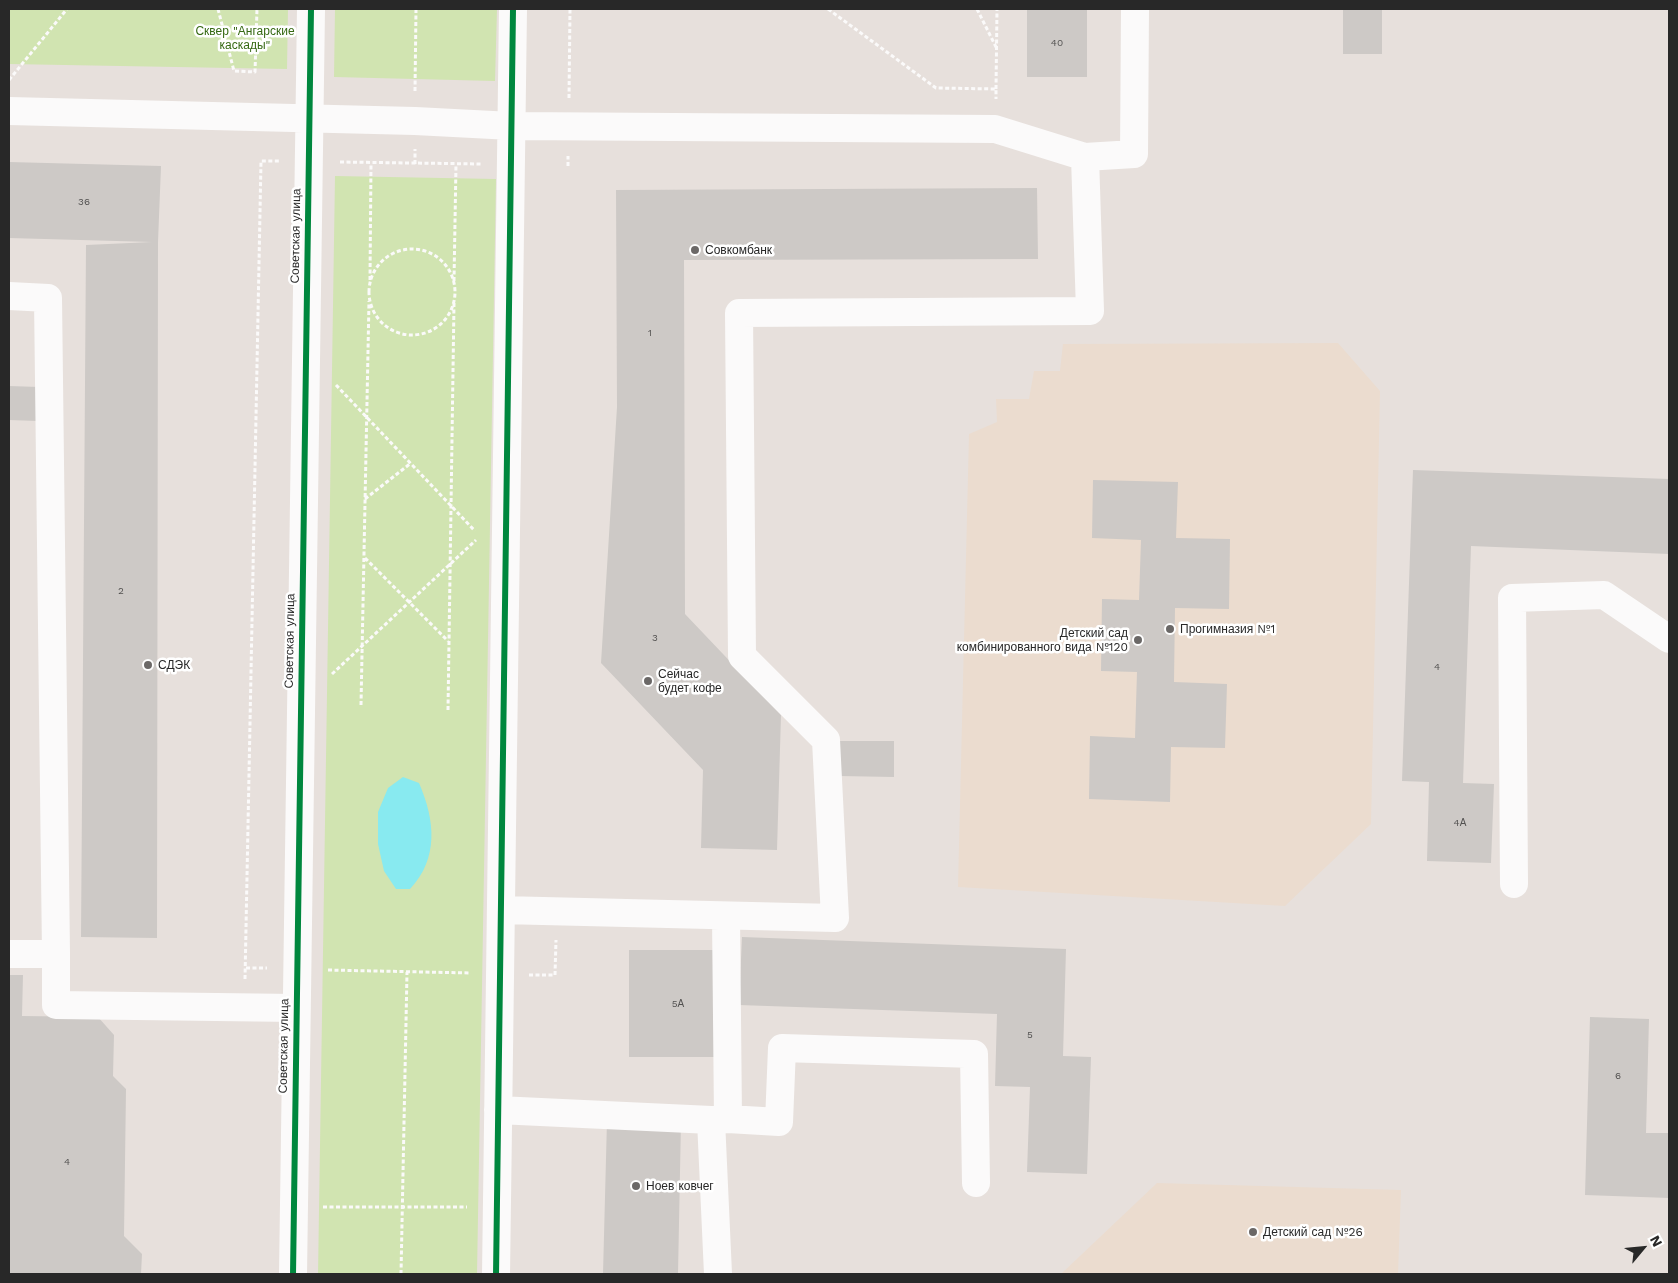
<!DOCTYPE html>
<meta charset="utf-8">
<style>
body{margin:0}
#map{position:relative;width:1678px;height:1283px;overflow:hidden;background:#e7e0dc;font-family:"Work Sans",sans-serif}
canvas{display:block}
.frame{position:absolute;inset:0;border:10px solid #282828;pointer-events:none}
.north{position:absolute;left:1618px;top:1223px;width:50px;height:50px;-webkit-text-stroke:4px #fff;paint-order:stroke;rotate:62deg;font-size:14px;font-weight:700;line-height:20px;text-align:center;color:#282828}
.north::after{content:'';display:block;margin:auto;width:18px;height:22px;background:#282828;clip-path:polygon(50% 0,100% 100%,50% 72%,0 100%)}
</style>
<div id="map">
<canvas width="1678" height="1283"></canvas>
<div class="frame"></div>
<div class="north">N</div>
</div>
<script>
const ctx = document.querySelector('canvas').getContext('2d');
ctx.lineJoin = 'round';
function fillPath(path, color) {
  ctx.fillStyle = color;
  ctx.fill(path, 'evenodd');
}
function stroke(path, color, width, dash) {
  ctx.strokeStyle = color;
  ctx.lineWidth = width;
  ctx.lineCap = dash ? 'butt' : 'round';
  ctx.setLineDash(dash || []);
  ctx.stroke(path);
}
function label(font, color, halo, rows, align = 'center') {
  ctx.font = font + ' "Work Sans",sans-serif';
  ctx.lineWidth = 5;
  ctx.setLineDash([]);
  ctx.textBaseline = 'middle';
  ctx.strokeStyle = halo;
  ctx.fillStyle = color;
  for (const [text, x, y, turn = 0] of rows) {
    ctx.save();
    ctx.translate(x, y);
    ctx.rotate((+turn || 0) * Math.PI / 180);
    ctx.textAlign = isNaN(turn) ? turn : align;
    if (halo) ctx.strokeText(text, 0, 0);
    ctx.fillText(text, 0, 0);
    ctx.restore();
  }
}
fillPath(new Path2D(`
 M1338 343 1380 391 1371 824 1285 906 958 887 969 434 997 422 996 399H1029L1034 371H1060L1063 344Z
 M1157 1183 1401 1190 1398 1274H1061Z`), '#ebdccf');
fillPath(new Path2D(`
 M9 9H288L287 69 9 64Z
 M335 9H497L495 81 334 77Z
 M335 176 496 179 477 1274H318Z`), '#d1e4b1');
fillPath(new Path2D(`
 M403 777 419 783C435 820 439 858 410 889H396L384 871 378 844V812L388 788Z`), '#88eaf0');
fillPath(new Path2D(`
 M1027 9H1087V77H1027Z
 M1343 9H1382V54H1343Z
 M9 162 161 166 158 242 157 938 81 937 86 245 152 242 9 238Z
 M1037 188 1038 259 684 260 685 614 781 715 777 850 701 848 703 770 601 663 617 407 616 190Z
 M9 386 39 387 38 421 9 420Z
 M1413 470 1669 479V554L1471 546 1463 783 1494 784 1491 863 1427 861 1429 782 1402 781Z
 M1093 480 1178 482 1176 538 1230 539 1229 609 1175 608 1174 682 1227 684 1225 748 1171 747 1170 802 1089 799 1090 736 1135 738 1137 672 1101 671 1102 599 1139 600 1141 540 1092 538Z
 M840 741H894V777L839 776Z
 M742 937 1066 949 1063 1056 1091 1057 1087 1174 1027 1172 1030 1087 995 1086 997 1014 739 1005Z
 M629 950H727V1057H629Z
 M9 975H23L22 1016 98 1017 114 1035 113 1076 126 1089 124 1236 142 1254 141 1274H9Z
 M1590 1017 1649 1019 1646 1133H1669V1198L1585 1195Z
 M607 1120 681 1121 678 1274H603Z`), '#cdc9c6');
stroke(new Path2D(`
 M218 9 234 71 255 72 257 9
 M828 9 936 88 996 89V99
 M977 9 996 47
 M9 80 67 9
 M996 89 997 9
 M415 91 416 9
 M569 98 570 9
 M340 162 482 164
 M415 164V149
 M568 166V156
 M369 292a43 43 0 1 1 86 0a43 43 0 1 1-86 0Z
 M370 280 371 163
 M454 281 456 164
 M336 385 475 531
 M365 499 411 463
 M365 558 448 641
 M332 674 476 540
 M361 705 369 301
 M448 710 454 303
 M246 968H267
 M328 970 471 973
 M529 975H555L556 940
 M245 979 261 161H279
 M323 1207H467
 M401 1274 407 972`), '#fbfafa', 3, [4, 2.5]);
stroke(new Path2D(`
 M9 111 415 121 512 126 995 129 1085 157 1090 311 739 313 742 656 826 740 835 918 501 910
 M1085 157 1134 154 1135 9
 M9 296 48 298 56 954
 M1514 884 1512 598 1604 595 1669 639
 M726 916 728 1119
 M9 954H56V1005L296 1008
 M498 1110 711 1120 718 1274
 M711 1120 728 1119 779 1122 782 1048 974 1054 976 1183
 M293 1274 311 9
 M496 1274 513 9`), '#fbfafa', 28);
stroke(new Path2D(`
 M293 1274 311 9
 M496 1274 513 9`), '#00873e', 6);
for (const [x, y, r, color] of [
 [695,250,5,"#6b6867"],
 [1170,629,5,"#6b6867"],
 [1138,640,5,"#6b6867"],
 [148,665,5,"#6b6867"],
 [648,681,5,"#6b6867"],
 [636,1186,5,"#6b6867"],
 [1253,1232,5,"#6b6867"]
]) {
  const dot = new Path2D();
  dot.arc(x, y, r, 0, 2 * Math.PI);
  ctx.fillStyle = color;
  ctx.fill(dot);
  stroke(dot, '#fff', 2);
}
label('10px', '#525150', null, [
 ["40",1057,43],
 ["36",84,202],
 ["1",650,333],
 ["2",121,591],
 ["3",655,638],
 ["4",1437,667],
 ["4А",1460,823],
 ["5А",678,1004],
 ["5",1030,1035],
 ["6",1618,1076],
 ["4",67,1162]
]);
label('12px', '#366913', '#fff', [
 ["Сквер \"Ангарские",245,31],
 ["каскады\"",245,45]
]);
label('12px', '#282828', '#fff', [
 ["Советская улица",296,236,-89],
 ["Советская улица",290,641,-89],
 ["Советская улица",284,1046,-89]
]);
label('12px', '#282828', '#fff', [
 ["Совкомбанк",705,250],
 ["Прогимназия №1",1180,629],
 ["Детский сад",1128,633,"right"],
 ["комбинированного вида №120",1128,647,"right"],
 ["СДЭК",158,665],
 ["Сейчас",658,674],
 ["будет кофе",658,688],
 ["Ноев ковчег",646,1186],
 ["Детский сад №26",1263,1232]
], 'left');
</script>
